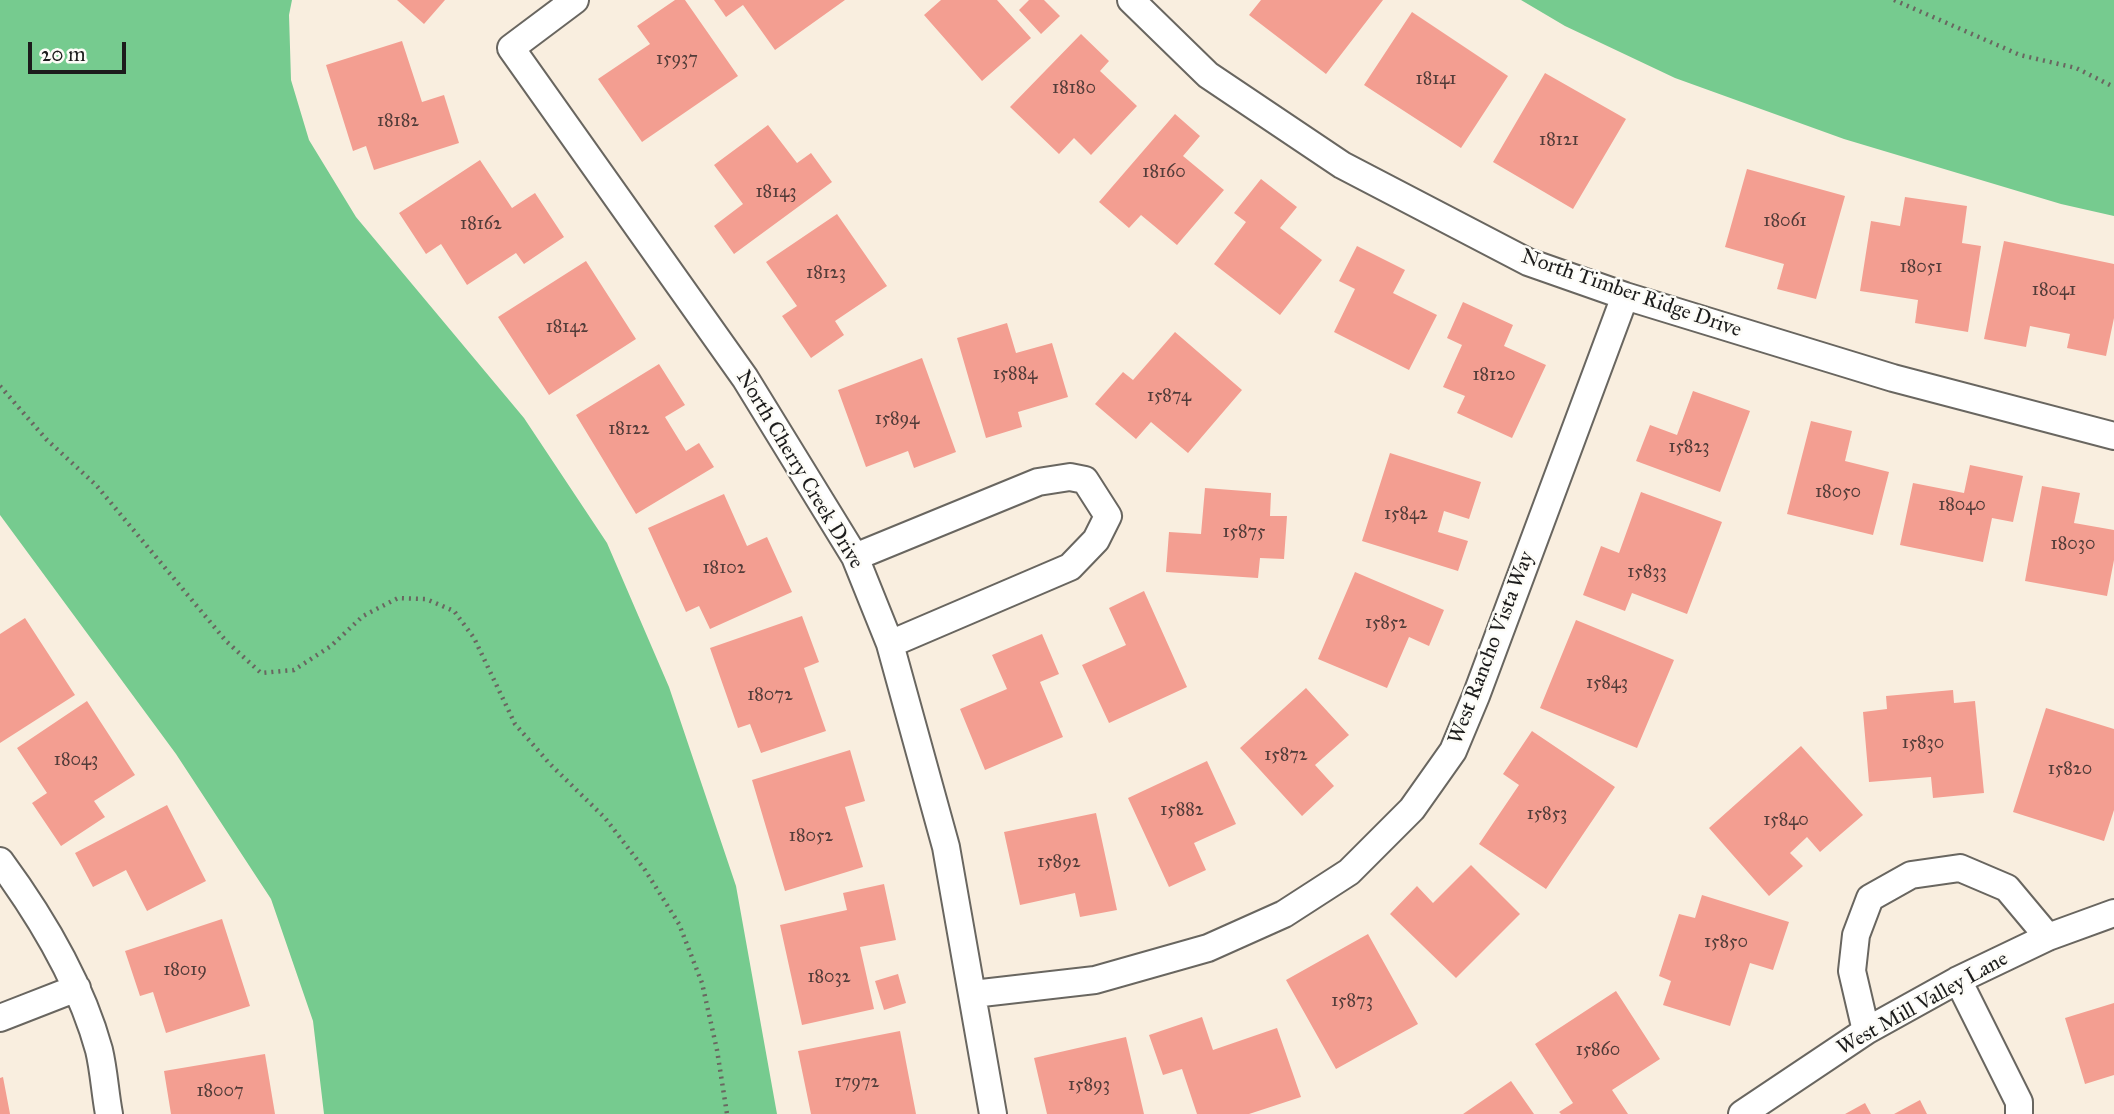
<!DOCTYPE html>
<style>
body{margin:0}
#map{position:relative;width:2114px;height:1114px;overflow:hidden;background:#f9eedf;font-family:"IM FELL Great Primer",serif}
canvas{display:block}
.scale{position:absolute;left:28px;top:42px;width:98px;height:32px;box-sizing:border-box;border:4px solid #1c1c1c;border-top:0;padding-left:9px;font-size:21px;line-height:24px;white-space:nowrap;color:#1c1c1c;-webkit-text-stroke:5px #fdfcf7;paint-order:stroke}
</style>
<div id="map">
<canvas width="2114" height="1114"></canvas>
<div class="scale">20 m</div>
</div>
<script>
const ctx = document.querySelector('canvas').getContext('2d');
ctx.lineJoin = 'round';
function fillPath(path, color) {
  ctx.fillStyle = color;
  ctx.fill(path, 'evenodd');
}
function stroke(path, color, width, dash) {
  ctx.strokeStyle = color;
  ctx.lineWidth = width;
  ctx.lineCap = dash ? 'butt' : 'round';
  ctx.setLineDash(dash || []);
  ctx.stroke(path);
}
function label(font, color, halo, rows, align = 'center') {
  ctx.font = font + ' "IM FELL Great Primer",serif';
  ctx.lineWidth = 5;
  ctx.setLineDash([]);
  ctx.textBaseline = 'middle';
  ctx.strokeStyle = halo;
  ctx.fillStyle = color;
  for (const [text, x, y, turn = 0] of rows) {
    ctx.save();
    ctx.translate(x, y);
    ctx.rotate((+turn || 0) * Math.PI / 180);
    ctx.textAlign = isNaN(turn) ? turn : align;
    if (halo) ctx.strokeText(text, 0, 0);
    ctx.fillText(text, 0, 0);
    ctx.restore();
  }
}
fillPath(new Path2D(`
 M0 0H292L289 15 291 80 309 140 356 217 524 418 607 543 669 687 736 886 777 1114H324L313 1021 271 899 176 754 0 515Z
 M1521 0H2114V216L2061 204 1844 139 1675 78 1565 26Z`), '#76cb8f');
fillPath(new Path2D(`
 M397 0H445L424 24Z
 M675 0H685L738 76 642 142 598 79 650 44 637 26Z
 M714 0H845L775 50 743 5 726 17Z
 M941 0H997L1031 38 982 81 924 15Z
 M1029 0H1044L1060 16 1041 34 1019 10Z
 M1261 0H1383L1326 74 1249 15Z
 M1412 12 1508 76 1461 148 1364 85Z
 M1081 34 1109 61 1100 71 1137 106 1091 155 1074 138 1059 154 1010 107Z
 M402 41 422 102 444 95 459 143 374 170 366 146 353 151 326 65Z
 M1545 73 1626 119 1573 209 1493 162Z
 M1175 114 1200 136 1183 156 1224 190 1177 245 1141 215 1129 228 1099 202Z
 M768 125 797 163 811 153 832 182 734 254 714 226 743 204 714 165Z
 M480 160 512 208 535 193 564 237 524 264 516 253 467 285 441 244 426 254 399 213Z
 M1747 169 1845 196 1816 299 1777 289 1784 264 1725 247Z
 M1261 179 1297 207 1280 228 1322 260 1280 315 1214 264 1246 222 1234 213Z
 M1905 197 1967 206 1962 243 1981 246 1968 332 1915 323 1918 300 1860 291 1871 221 1900 226Z
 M837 214 887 286 835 321 844 335 811 358 782 316 797 306 766 262Z
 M2004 241 2114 264V318L2106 356 2067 348 2070 334 2030 326 2026 347 1984 339Z
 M1357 246 1405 270 1393 293 1437 315 1409 370 1334 332 1355 289 1339 281Z
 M586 261 636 339 549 395 498 317Z
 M1463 302 1513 325 1504 346 1546 365 1512 438 1457 413 1465 396 1443 387 1462 345 1447 338Z
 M1007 323 1016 353 1052 343 1068 397 1018 412 1022 427 986 438 957 338Z
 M1175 332 1242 390 1188 453 1151 422 1136 439 1095 404 1123 372 1133 380Z
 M922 358 956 452 914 468 908 451 866 467 838 390Z
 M659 364 685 405 665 417 686 451 699 443 714 467 636 514 576 415Z
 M1693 391 1750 411 1720 492 1636 461 1650 425 1677 435Z
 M1811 421 1852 431 1845 461 1889 472 1873 535 1787 514Z
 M1390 453 1481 482 1469 519 1444 511 1438 532 1468 541 1458 571 1362 541Z
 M1970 465 2023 476 2013 522 1992 518 1983 562 1900 545 1913 483 1964 493Z
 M2042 486 2080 493 2074 523 2114 530V560L2107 596 2025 581Z
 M1205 488 1271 493 1270 516H1287L1284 559 1260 558 1258 578 1166 572 1169 532 1201 534Z
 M1641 492 1722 522 1687 614 1632 593 1625 611 1583 595 1601 546 1619 553Z
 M724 494 747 546 767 537 792 592 710 629 699 606 686 612 648 528Z
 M1355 572 1444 610 1429 646 1409 637 1387 688 1318 659Z
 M1144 591 1187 687 1109 723 1082 665 1126 645 1109 608Z
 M802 616 819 662 804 668 826 731 761 753 750 724 738 728 710 648Z
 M25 618 75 695 0 743V634Z
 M1576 620 1674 660 1637 748 1540 708Z
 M1042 634 1059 674 1040 682 1063 737 985 770 960 709 1007 689 992 655Z
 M1306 688 1349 735 1315 765 1334 786 1302 816 1240 748Z
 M1953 690 1954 703 1975 701 1984 793 1933 798 1931 777 1869 782 1863 712 1887 709 1886 696Z
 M87 701 135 775 94 801 105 817 61 846 32 803 47 793 17 748Z
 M2046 708 2114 729V810L2104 841 2013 812Z
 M1532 731 1615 787 1546 889 1479 844 1519 785 1503 774Z
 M1801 746 1863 815 1820 852 1807 837 1790 853 1803 866 1769 896 1709 828Z
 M850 750 865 801 845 807 863 867 785 891 752 780Z
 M1207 761 1236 824 1194 843 1206 870 1169 887 1128 798Z
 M167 805 206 881 147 911 126 870 93 887 75 853Z
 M1096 813 1117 910 1080 917 1075 893 1020 905 1004 832Z
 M1471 865 1520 914 1456 978 1390 914 1417 886 1433 903Z
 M884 884 896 940 860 947 874 1009 802 1025 780 925 847 910 843 893Z
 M1702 895 1789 922 1773 970 1750 963 1730 1026 1663 1005 1671 981 1659 976 1679 914 1695 918Z
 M222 919 250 1006 166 1033 153 992 140 996 125 951Z
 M1368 934 1418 1024 1336 1069 1286 980Z
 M898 974 906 1003 884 1010 875 981Z
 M1616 991 1660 1059 1612 1090 1628 1114H1561L1559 1112 1573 1103 1535 1044Z
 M2114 1003V1075L2085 1084 2065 1018Z
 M1202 1017 1213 1050 1277 1028 1301 1097 1249 1114H1197L1182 1069 1163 1075 1149 1035Z
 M900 1031 916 1114H811L798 1051Z
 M1126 1037 1144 1114H1047L1034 1058Z
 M265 1054 275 1114H171L164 1071Z
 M3 1077 10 1114H0V1078Z
 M1511 1081 1534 1114H1463Z
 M1920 1100 1927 1114H1894Z
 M1865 1103 1871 1114H1845Z`), '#f39e91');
const street = new Path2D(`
 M575 0 511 48 745 378 855 557 890 644 946 847 993 1114
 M1131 0 1208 75 1342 165 1528 262 1625 296 1893 378 2114 436
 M855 557 1038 482 1070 477 1085 480 1108 516 1096 540 1070 567 890 644
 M0 861C42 918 80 981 99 1050 104 1071 105 1093 109 1114
 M1958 980 2019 1102V1114
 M973 994 1095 980 1208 948 1284 914 1349 872 1412 809 1453 751 1476 696 1625 296
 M0 1018 77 988
 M1866 1031 1852 971 1856 935 1870 898 1911 875 1960 868 2007 888 2048 937
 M1742 1114 1866 1031 1958 980 2048 937 2114 913`);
stroke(street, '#696660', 30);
stroke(new Path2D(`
 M1894 0 2020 55 2076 68 2114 87
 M0 386 46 439 96 485 226 641 261 673 294 670 331 646 363 616 398 598 426 599 454 611 474 638 515 724 549 763 605 818 645 870 679 924 702 983 717 1050 727 1114`), '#696660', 4.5, [2, 5]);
stroke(street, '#fff', 26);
label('18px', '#523c39', null, [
 ["15937",677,60],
 ["18141",1436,80],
 ["18180",1074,89],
 ["18182",398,122],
 ["18121",1559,141],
 ["18160",1164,173],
 ["18143",776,193],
 ["18061",1785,222],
 ["18162",481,225],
 ["18051",1921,268],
 ["18123",826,274],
 ["18041",2054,291],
 ["18142",567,328],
 ["15884",1015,375],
 ["18120",1494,376],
 ["15874",1169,397],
 ["15894",897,420],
 ["18122",629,430],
 ["15823",1689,448],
 ["18050",1838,493],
 ["18040",1962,506],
 ["15842",1406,515],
 ["15875",1244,533],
 ["18030",2073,545],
 ["18102",724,569],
 ["15833",1647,573],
 ["15852",1386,624],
 ["15843",1607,684],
 ["18072",770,696],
 ["15830",1923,744],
 ["15872",1286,756],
 ["18043",76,761],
 ["15820",2070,770],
 ["15882",1182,811],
 ["15853",1547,815],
 ["15840",1786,821],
 ["18052",811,837],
 ["15892",1059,863],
 ["15850",1726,943],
 ["18019",185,971],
 ["18032",829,978],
 ["15873",1352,1002],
 ["15860",1598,1051],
 ["17972",857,1083],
 ["15893",1089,1086],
 ["18007",220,1092]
]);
label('21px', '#1c1c1c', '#fdfcf7', [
 ["North Timber Ridge Drive",1631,294,19],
 ["North Cherry Creek Drive",799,470,59],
 ["West Rancho Vista Way",1492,648,-69],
 ["West Mill Valley Lane",1923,1004,-29]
]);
</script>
